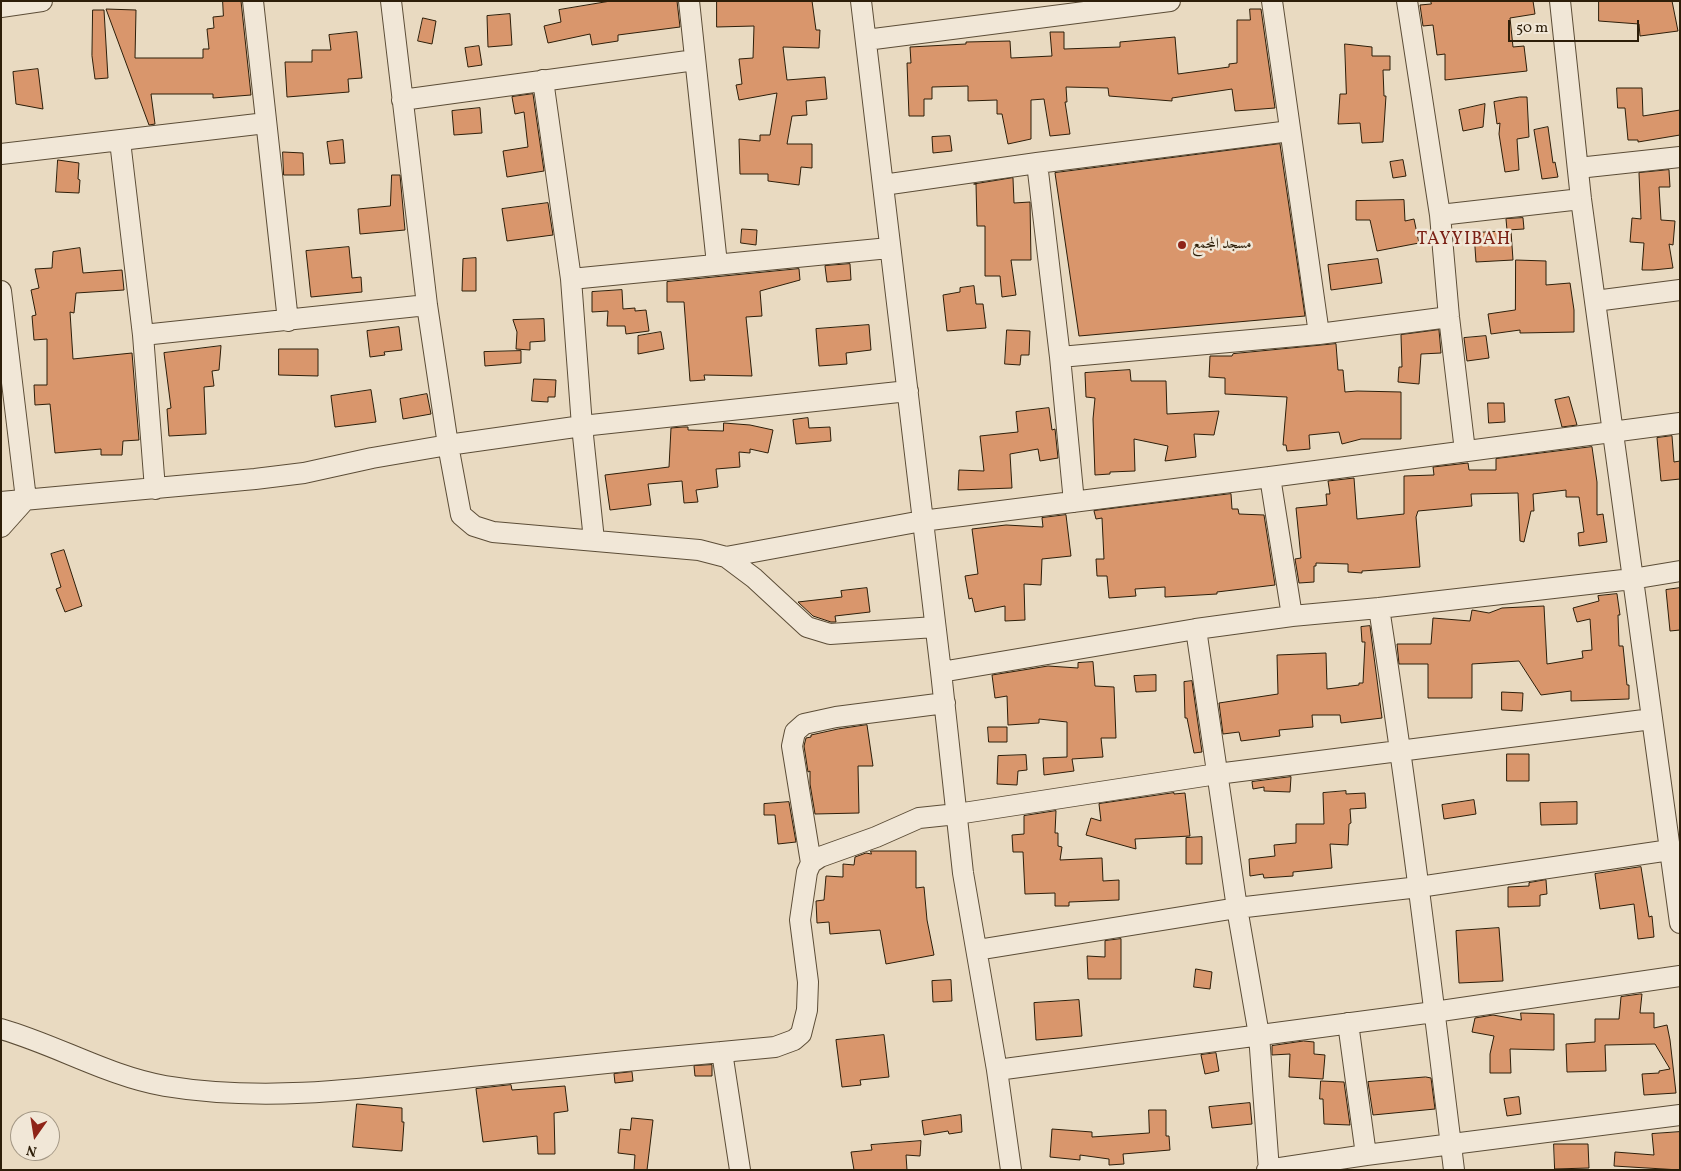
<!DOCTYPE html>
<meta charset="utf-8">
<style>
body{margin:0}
#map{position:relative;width:1681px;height:1171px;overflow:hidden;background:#e9dac1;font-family:Vollkorn,serif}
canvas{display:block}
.frame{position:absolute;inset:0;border:2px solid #2d1e09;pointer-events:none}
.north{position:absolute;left:10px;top:1111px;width:50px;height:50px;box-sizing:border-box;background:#f1e7d7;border:1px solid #a39785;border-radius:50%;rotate:193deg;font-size:14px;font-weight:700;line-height:20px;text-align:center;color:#2d1e09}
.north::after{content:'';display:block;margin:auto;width:18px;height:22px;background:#8f2418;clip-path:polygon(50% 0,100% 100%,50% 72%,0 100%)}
.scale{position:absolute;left:1508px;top:20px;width:131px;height:22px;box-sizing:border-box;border:2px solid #2d1e09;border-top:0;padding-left:6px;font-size:15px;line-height:18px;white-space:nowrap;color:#2d1e09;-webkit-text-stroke:4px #f1e7d7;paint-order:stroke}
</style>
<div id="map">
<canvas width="1681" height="1171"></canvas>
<div class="frame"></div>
<div class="north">N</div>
<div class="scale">50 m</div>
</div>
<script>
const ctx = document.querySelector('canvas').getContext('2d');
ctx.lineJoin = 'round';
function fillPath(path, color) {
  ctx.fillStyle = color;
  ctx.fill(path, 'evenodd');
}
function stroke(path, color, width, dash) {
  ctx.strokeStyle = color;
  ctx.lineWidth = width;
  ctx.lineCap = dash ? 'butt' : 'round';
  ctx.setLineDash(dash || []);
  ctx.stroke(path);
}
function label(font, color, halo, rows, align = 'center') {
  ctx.font = font + ' Vollkorn,Amiri,serif';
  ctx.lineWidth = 5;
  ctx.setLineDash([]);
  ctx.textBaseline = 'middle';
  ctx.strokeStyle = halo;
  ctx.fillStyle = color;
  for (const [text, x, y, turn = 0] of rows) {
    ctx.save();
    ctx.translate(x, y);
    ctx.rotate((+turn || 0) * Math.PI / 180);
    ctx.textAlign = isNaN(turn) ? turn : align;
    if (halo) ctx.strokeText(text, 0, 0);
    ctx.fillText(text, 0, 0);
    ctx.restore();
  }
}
const building = new Path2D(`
 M223 1H241L251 95 213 98V94H151L155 124 149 125 106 9 136 10 135 58H203V49H209L207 29 214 28 213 17 223 16Z
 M611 1H677L680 27 618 35V41L592 45 590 34 548 43 544 26 561 22 559 10Z
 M717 1H812L816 30H820L819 48 783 47 787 80 825 77 827 99 806 101 807 115 792 116 787 144H812V168L801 167 799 185 768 181V174H740L739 139 760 141V135H770L777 93 739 100 736 85 742 84 739 59 753 58 754 26 717 27Z
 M1431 1H1533L1535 14 1510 18 1513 47 1524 46 1527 71 1445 80V54L1437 55 1433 25 1423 26 1420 5 1431 4Z
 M1599 1H1672L1678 31 1640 36 1639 24 1599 21Z
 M1250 9H1261L1275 108 1235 111 1232 89 1172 98V101L1109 96 1108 88 1066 87 1067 102H1065L1070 134 1050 136 1044 99 1031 100V139L1008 144 1002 114H997V100L968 101V86L932 87V99H924V116H909L907 63H911L910 47 966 44V42L1010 41 1011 58 1052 56 1050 32H1064V49L1120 47V42L1175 37 1178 74 1229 67V64L1237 63V20H1250Z
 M93 10H104L108 78 95 79 92 56Z
 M510 14 512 45 488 47 487 16Z
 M423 18 436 21 432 44 418 41Z
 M357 32 362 78 348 79 349 92 287 97 285 62H312V50H331L329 35Z
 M1345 44 1372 47V56H1390V70H1383L1384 96H1386L1383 142 1362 143 1360 123 1338 124 1340 94H1346Z
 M479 46 482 65 468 67 465 48Z
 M38 69 43 109 16 104 13 72Z
 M1617 88H1642L1643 116 1680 110V135L1638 142V140H1628L1625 108H1618Z
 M533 94 544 171 507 177 503 151 528 147 524 112 515 114 512 97Z
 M1520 97H1527L1529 137 1517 139 1519 170 1505 172 1499 134 1500 123 1497 124 1494 102Z
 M1485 104 1483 127 1463 131 1459 110Z
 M480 108 482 133 454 135 452 111Z
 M1548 127 1553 163 1555 162 1558 177 1542 179 1534 130Z
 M950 136 952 151 933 153 932 137Z
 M343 140 345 163 330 164 327 142Z
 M1280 144 1305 316 1079 336 1055 173Z
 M283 152 303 153 304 175H284Z
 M58 160 79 163 78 179 80 180 79 193 56 192Z
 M1403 160 1406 176 1393 178 1390 162Z
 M1669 170 1670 187H1659L1661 220 1675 221 1673 245 1669 244 1673 268 1653 270H1642L1644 243 1630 242 1632 218 1641 219 1639 173Z
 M392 175H400L405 230 360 234 358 209 390 206Z
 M1013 178 1014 203 1030 202 1031 260H1011L1016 295 1002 297 1000 276H985V226H977L976 184H974Z
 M1404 200 1405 221 1414 219 1419 243 1377 251 1370 220H1356V201Z
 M548 203 553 235 507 241 502 209Z
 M1523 218 1524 229 1507 230 1506 219Z
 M742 229 757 230 756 245 741 243Z
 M1511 231 1513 260 1476 262 1474 233Z
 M349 247 352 278 361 277 362 292 311 297 306 251Z
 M80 248 83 273 122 270 124 290 76 293 74 313 70 312 73 359 132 353 139 440 123 441 122 455H101V449L55 453 50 404 35 405 34 385H47V339L34 340 32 316 36 315 31 290 39 288 35 269 52 268 53 252Z
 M476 258V291H462L463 259Z
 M1378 259 1382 283 1331 290 1328 265Z
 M1516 260 1546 261V285L1570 283 1574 310V332L1520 333V330L1491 334 1488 314 1515 310Z
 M850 264 851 280 827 282 825 266Z
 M799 269 800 280 760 291 762 316 746 317 752 376 704 375 705 380 690 381 684 302H667V282Z
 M974 286 976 304H983L986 328 947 331 943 295 960 292V288Z
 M622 290 623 309 635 308V311L646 310 649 331 626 334 625 326H607L608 311 592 312V292Z
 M544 319 545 341 530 342V350L516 349 517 332 513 320Z
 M869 325 871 350 846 353 847 364 819 366 816 329Z
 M399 327 402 350 384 352 385 355 370 357 367 331Z
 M1007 330 1030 331 1029 355H1021L1020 365 1005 364Z
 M1439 330 1441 353 1421 354 1419 384 1398 382 1399 367H1402L1401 335Z
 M661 332 664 349 638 354V336Z
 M1486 336 1489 358 1467 361 1464 338Z
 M1336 344 1338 370H1343L1345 392 1357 391 1401 392V439H1361L1342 444 1339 432 1309 435 1310 449 1287 451 1286 445H1283L1287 397 1225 394V378L1209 377 1210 356H1232L1233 354Z
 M221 346 219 370 212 371 214 386 204 387 206 434 169 436 167 409 171 408 164 353Z
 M279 349H318V376L279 375Z
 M521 351V363L485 366 484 352Z
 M1130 370 1131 381H1166L1167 414 1219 411 1214 435 1194 434 1196 457 1165 461 1168 446 1134 439 1135 471 1110 472V474L1095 475 1093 419 1095 398 1086 397 1085 373Z
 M534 379 556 380 555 397H548V402L532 401Z
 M371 390 376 422 335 427 331 396Z
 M427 394 431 414 403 419 400 399Z
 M1569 397 1577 425 1562 427 1555 400Z
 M1488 403H1504L1505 422 1489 423Z
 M1049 408 1052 430 1055 429 1058 458 1040 461 1038 449 1010 454 1012 488 958 490 959 470 984 471 980 436 1018 432 1016 412Z
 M808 418 809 428 830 427 831 441 796 444 793 420Z
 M724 423 750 425 773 430 768 453 750 449V453L739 452 740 467 716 469 718 487 696 490 698 502 684 503 682 481 648 484 651 505 610 510 605 475 669 467 671 428 683 427H688V430L723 431Z
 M1672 436 1674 462 1680 461V479L1661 481 1657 438Z
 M1592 447 1597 482V515L1603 514 1607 542 1579 546 1578 533 1584 532 1579 497H1566V490L1533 494 1534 511H1531L1524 542 1520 541 1518 493 1471 494 1472 506 1418 511 1416 517 1420 567 1362 571V573L1348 572V564L1316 563V566H1314V582L1299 583 1295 559 1301 558 1296 508 1327 505 1326 494H1330L1328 481 1354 478 1357 519 1404 514V476L1434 475 1433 467 1468 463 1469 470H1496V459Z
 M1231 494 1232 509H1238L1239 514 1264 515 1275 585 1217 592V594L1165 597V587L1135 589 1136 596 1109 598 1107 576H1097L1096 559H1104L1102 518 1096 519 1094 511Z
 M1066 515 1071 556 1042 559 1041 585 1024 584 1025 620 1005 621V606L975 612 972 598 969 599 965 576 978 574 972 529 1006 525 1043 527 1042 518Z
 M64 550 82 606 65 612 56 589 61 587 51 554Z
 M867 588 870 612 835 616 836 622H831L813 616 798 602 842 597 841 591Z
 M1680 588V630L1670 631 1666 590Z
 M1617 594 1620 615H1618L1619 646H1623L1627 685H1629V699L1571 701V691L1541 695 1519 661 1472 664V698H1428V664H1399L1397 644H1431L1433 618 1470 621 1472 610 1489 613 1502 608 1544 606 1547 664 1583 658 1582 651 1592 650 1590 619 1577 622 1573 608 1599 601 1598 596Z
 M1370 626 1382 718 1341 723 1340 715H1312L1313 727 1279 730 1280 736 1241 741 1239 732 1223 734 1219 703 1278 694 1277 655 1326 653 1327 689 1359 685V683H1363L1365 642H1362L1361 627Z
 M1093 662 1095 686 1114 687 1116 738H1101L1103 757 1072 759 1074 771 1044 775 1043 758 1067 757V722L1039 719V723L1008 725 1007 696 995 698 992 675 1048 666 1078 668V663Z
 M1156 675V691L1136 692 1134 676Z
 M1192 681 1202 752 1194 753 1187 718H1185L1184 682Z
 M1502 692 1523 693 1522 711 1502 710Z
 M867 725 873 766H858L859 813 815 814 810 784V771L808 772 804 746 806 738 811 737V735L838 729Z
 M988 727H1007V742H989Z
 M1507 754H1529V781H1507Z
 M1026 755 1027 770 1018 771 1017 785 997 784 998 756Z
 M1291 777 1290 792 1264 791V787L1253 789 1252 782Z
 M1346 791V794L1365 793 1366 808 1350 809 1351 823 1349 824 1348 845 1330 844 1332 868 1293 872V876L1264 878 1263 874 1250 876 1249 859 1275 856 1274 845 1296 843V824H1324L1323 793Z
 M1174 793V794L1185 793 1190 836 1135 839 1136 849 1086 835 1091 818 1101 821 1099 804Z
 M1474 800 1476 814 1444 819 1442 805Z
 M789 802 796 842 778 844 775 815H764V804Z
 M1577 802V824L1541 825 1540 803Z
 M1056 811 1055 833H1058V846L1062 847 1060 860 1102 858 1103 881 1119 880V900L1069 902V906H1055V893L1025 894 1023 852H1013L1012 835 1024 834V816Z
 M1202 837V864H1186V838Z
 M871 851H916V888L924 887 927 920 934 955 886 964 880 930 830 934 829 922 817 923 816 901 824 900 826 876 843 877V864L854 865 855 857 866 853 871 854Z
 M1641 867 1649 917 1652 916 1654 937 1638 939 1634 904 1600 909 1595 874Z
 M1546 880 1547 894 1540 895V906L1508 907V887L1529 886V883Z
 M1499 928 1503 981 1459 983 1456 931Z
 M1121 939V979H1088L1087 956 1105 957V941Z
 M1196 969 1212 972 1210 989 1194 987Z
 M951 980 952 1001 933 1002 932 981Z
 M1640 994H1642L1640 1013H1654V1028L1667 1025 1670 1040 1676 1093 1644 1095 1642 1074 1659 1073V1071L1670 1069 1655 1044 1605 1045 1606 1071 1567 1072 1566 1044 1595 1042V1019H1619L1621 997Z
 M1079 1000 1082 1036 1036 1040 1034 1003Z
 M1521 1013 1554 1014V1050L1510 1049 1511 1073H1490V1054L1494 1036 1472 1032 1475 1018 1493 1015 1521 1020Z
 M884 1035 889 1077 860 1080 861 1085 842 1087 836 1040Z
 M1304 1041 1314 1042V1054L1325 1055 1323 1079 1289 1077 1290 1054 1272 1055V1046Z
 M1216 1053 1219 1071 1205 1074 1201 1055Z
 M712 1065V1076H695L694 1066Z
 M632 1072 633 1081 615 1083 614 1074Z
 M1426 1077 1431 1078 1435 1109 1373 1115 1368 1082Z
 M1321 1081 1344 1082 1350 1125 1324 1124 1323 1099H1320Z
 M511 1085 512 1090 565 1086 568 1111 554 1113 555 1154H538L537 1136 483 1142 476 1089Z
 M1519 1097 1521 1114 1507 1116 1504 1099Z
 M1250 1103 1252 1124 1212 1128 1209 1107Z
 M357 1104 402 1108V1122H404L402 1151 353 1147Z
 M1149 1110H1166V1136H1169L1170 1150 1123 1154 1124 1164 1109 1165V1159L1080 1155V1160L1050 1157 1052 1129 1092 1132V1137L1149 1133Z
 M961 1115 962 1132 949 1134 948 1131 924 1135 922 1121Z
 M632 1118 653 1120 647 1170H634L635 1155 618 1153 620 1129 630 1130Z
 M1680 1132V1170L1614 1166 1615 1152 1654 1155 1652 1134Z
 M921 1141 920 1156 906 1155 907 1170H854L851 1152 872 1150 871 1145Z
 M1554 1144H1588L1589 1168 1555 1169Z`);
fillPath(building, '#d9966c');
stroke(building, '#2d1e09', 1);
const minor = new Path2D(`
 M253 1 288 321
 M391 1 427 305 448 445 461 515 474 526 493 532 699 550 726 557 754 578 807 627 830 634 935 627
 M689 1 717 264
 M861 1 941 672 963 873 997 1070 1011 1170
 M1272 1 1319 334
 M1407 1 1440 215 1449 317 1465 451
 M1560 1 1581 199 1680 923
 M1 7 42 1
 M866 40 1170 1
 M543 80 571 279 582 426 594 540
 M402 100 695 60
 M120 141 143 335 155 489
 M1 154 266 123
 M1037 163 1060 357 1074 502
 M1578 168 1680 157
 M883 185 1037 163 1290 131
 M1440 215 1581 199
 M571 279 889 248
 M1 291 26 499 1 527
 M1595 301 1680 290
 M143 335 427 305
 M1060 357 1319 334 1449 317
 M1270 477 1292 616
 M1 502 255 479 304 473 372 458 448 445 582 426 908 391
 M726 557 922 521 1270 477 1680 423
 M1379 608C1408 795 1431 982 1454 1170
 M1196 629 1237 908 1259 1035 1269 1170
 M941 672 1196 629 1292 616 1379 608 1632 579 1680 571
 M811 863 792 746 795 732 804 724 836 717 945 703
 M977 950 1237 908 1419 887 1670 850
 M1348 1023 1366 1155
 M1 1029C57 1045 108 1076 165 1086 267 1103 371 1088 472 1077 573 1066 674 1056 775 1047L794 1040 801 1034 807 1010 808 982 800 920 807 872 811 863 820 857 876 837 919 818 957 814 1217 774 1652 719
 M722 1052 740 1170
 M997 1070 1434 1012 1680 976
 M1267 1170 1366 1155 1680 1115`);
stroke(minor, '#5c4d37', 22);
stroke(minor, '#f1e7d7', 20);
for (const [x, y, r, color] of [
 [1182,245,5,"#8f2418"]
]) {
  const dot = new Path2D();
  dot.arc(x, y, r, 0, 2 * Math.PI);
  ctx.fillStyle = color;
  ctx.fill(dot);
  stroke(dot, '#f1e7d7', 2);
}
label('15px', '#2d1e09', '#f1e7d7', [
 ["مسجد المجمع",1192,245]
], 'left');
ctx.letterSpacing = '1px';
label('18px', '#7a1f14', '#f1e7d7', [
 ["TAYYIBAH",1464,241]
]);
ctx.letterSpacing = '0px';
</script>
